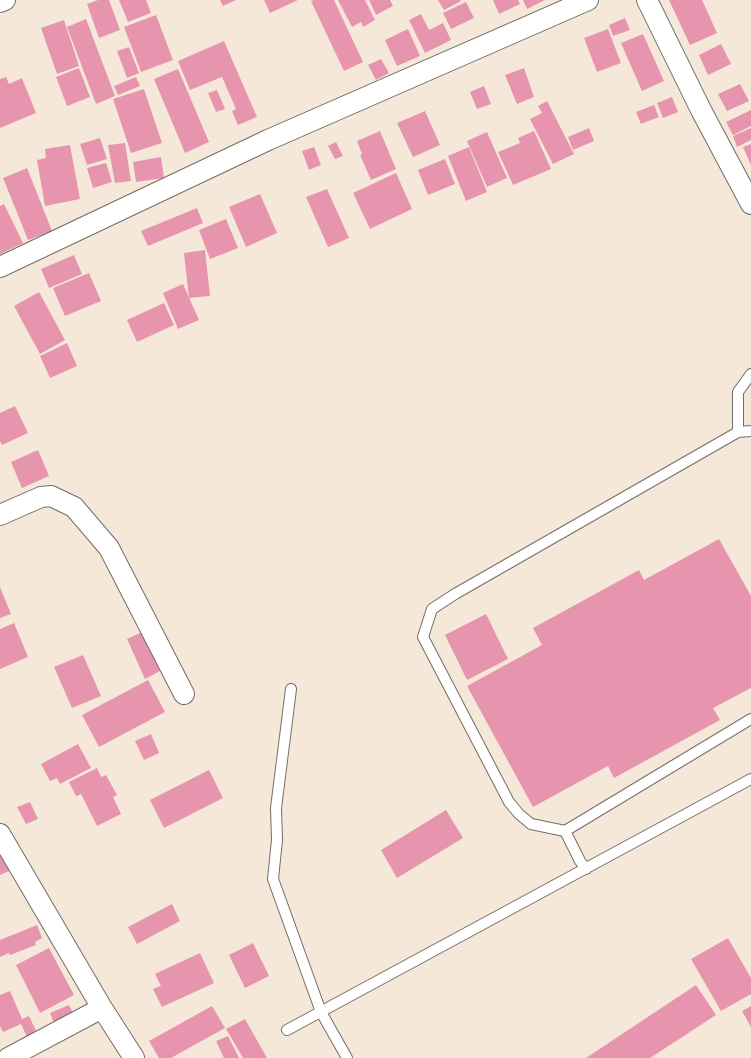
<!DOCTYPE html>
<style>
body{margin:0}
canvas{display:block;background:#f5e8d8}
</style>
<canvas width="751" height="1058"></canvas>
<script>
const ctx = document.querySelector('canvas').getContext('2d');
ctx.lineJoin = 'round';
function fillPath(path, color) {
  ctx.fillStyle = color;
  ctx.fill(path, 'evenodd');
}
function stroke(path, color, width, dash) {
  ctx.strokeStyle = color;
  ctx.lineWidth = width;
  ctx.lineCap = dash ? 'butt' : 'round';
  ctx.setLineDash(dash || []);
  ctx.stroke(path);
}
fillPath(new Path2D(`
 M98 0H109L120 30 99 38 87 4Z
 M119 0H146L151 13 128 22Z
 M220 0H236L223 6Z
 M264 0H298L270 13Z
 M314 0H334L363 62 344 71 311 1Z
 M338 0H365L375 20 363 27 361 22 352 27Z
 M369 0H390L393 6 376 15Z
 M438 0H460L461 1 444 10Z
 M493 0H518L520 4 499 14Z
 M523 0H545L527 9Z
 M669 0H702L717 33 690 45Z
 M466 2 474 18 451 29 443 13Z
 M421 14 429 30 443 23 451 40 425 53 409 20Z
 M156 15 173 60 141 72 124 27Z
 M625 18 630 30 613 36 609 25Z
 M86 19 115 96 96 104 67 27Z
 M64 20 79 66 57 74 41 28Z
 M408 29 420 56 397 66 385 40Z
 M608 29 621 63 597 72 584 38Z
 M643 34 664 81 642 91 621 43Z
 M224 41 257 117 238 125 232 111 236 109 222 77 190 90 178 61Z
 M721 44 731 64 708 75 699 55Z
 M129 47 139 73 127 78 117 51Z
 M381 59 389 73 376 80 368 65Z
 M79 68 90 97 67 106 56 77Z
 M524 68 534 97 517 104 505 75Z
 M178 69 209 142 185 153 154 79Z
 M6 77 9 84 22 78 36 113 0 128V79Z
 M136 77 140 86 118 95 114 86Z
 M740 84 749 101 727 111 718 94Z
 M484 86 491 104 477 109 470 92Z
 M144 89 162 143 131 153 113 99Z
 M217 90 225 109 216 112 208 93Z
 M672 97 678 112 663 118 657 103Z
 M547 101 574 154 553 164 530 119 542 113 538 106Z
 M654 105 659 117 641 124 636 112Z
 M751 110V126L733 135 726 122Z
 M425 111 440 145 413 157 397 123Z
 M589 128 594 141 573 150 568 137Z
 M751 128V140L737 147 733 136Z
 M380 131 396 169 371 180 360 155 362 154 357 141Z
 M534 131 551 169 513 185 498 152 520 143 518 138Z
 M487 132 507 178 487 187 467 141Z
 M100 138 107 159 87 165 80 144Z
 M336 142 343 156 335 159 328 146Z
 M125 143 131 181 115 183 108 145Z
 M751 144V165L743 147Z
 M70 145 80 199 45 206 37 160 46 158 45 149Z
 M314 147 321 165 309 170 302 151Z
 M469 147 487 192 466 201 448 156Z
 M161 157 164 178 136 182 133 162Z
 M445 159 455 184 428 195 418 170Z
 M106 163 112 182 93 188 87 168Z
 M27 168 52 231 28 240 3 178Z
 M396 173 412 209 370 229 353 193Z
 M327 189 349 238 328 247 306 197Z
 M260 194 277 233 246 247 229 207Z
 M4 204 23 243 0 254V206Z
 M197 208 203 223 148 246 141 231Z
 M226 219 238 248 210 259 199 230Z
 M205 250 210 296 189 298 184 253Z
 M74 255 82 274 49 288 41 269Z
 M89 273 101 301 65 316 53 288Z
 M183 284 199 320 178 329 163 293Z
 M39 292 65 340 40 354 14 306Z
 M164 303 174 325 137 342 127 320Z
 M67 343 77 366 50 378 40 356Z
 M15 406 28 433 2 445 0 441V413Z
 M38 450 49 476 22 488 11 462Z
 M719 539 751 596V688L713 708 720 720 614 778 608 766 533 807 467 686 542 645 533 628 639 570 644 580Z
 M0 587 11 614 0 618Z
 M486 614 508 659 467 680 445 635Z
 M14 623 28 657 0 669V629Z
 M142 632 160 671 145 679 127 639Z
 M83 655 101 696 72 708 54 667Z
 M148 680 165 712 99 747 82 715Z
 M151 734 159 753 144 760 135 741Z
 M78 744 91 768 60 784 57 778 50 781 41 764Z
 M97 768 101 777 106 775 117 795 113 797 121 814 97 826 81 794 76 796 69 782Z
 M209 770 223 798 164 828 150 800Z
 M30 802 38 819 26 824 17 807Z
 M446 810 463 838 397 878 381 850Z
 M0 850 9 871 0 875Z
 M172 904 180 921 137 944 128 927Z
 M37 925 42 938 35 942 36 945 10 955 9 953 0 957V940Z
 M728 938 751 978V994L721 1011 691 959Z
 M253 943 269 976 245 988 229 955Z
 M49 948 74 995 40 1013 16 965Z
 M200 953 214 983 162 1007 153 989 161 986 155 974Z
 M696 985 716 1015 650 1058H586Z
 M10 991 22 1019 29 1016 38 1035 28 1039 21 1024 3 1032 0 1026V995Z
 M69 1005 76 1020 56 1028 50 1013Z
 M212 1006 225 1028 171 1058H159L149 1041Z
 M751 1006V1027L742 1011Z
 M245 1019 267 1058H243L226 1029Z
 M228 1036 239 1058H224L216 1041Z`), '#e795af');
const service = new Path2D(`
 M738 432 751 431
 M291 689 276 808 277 840 273 879 321 1012 347 1058
 M565 831 531 824 519 814 509 802 423 637 432 609 455 594 738 432V392L751 374
 M586 869 580 861 565 831 751 719
 M287 1030 751 779`);
const minor = new Path2D(`
 M647 0 701 110 751 204
 M0 2 5 0
 M0 267 268 140 588 0
 M0 515 41 497 51 496 74 507 109 548 184 694
 M0 834 102 1008 134 1058
 M8 1058 102 1008`);
stroke(service, '#726d68', 12);
stroke(minor, '#726d68', 22);
stroke(service, '#fff', 10);
stroke(minor, '#fff', 20);
</script>
